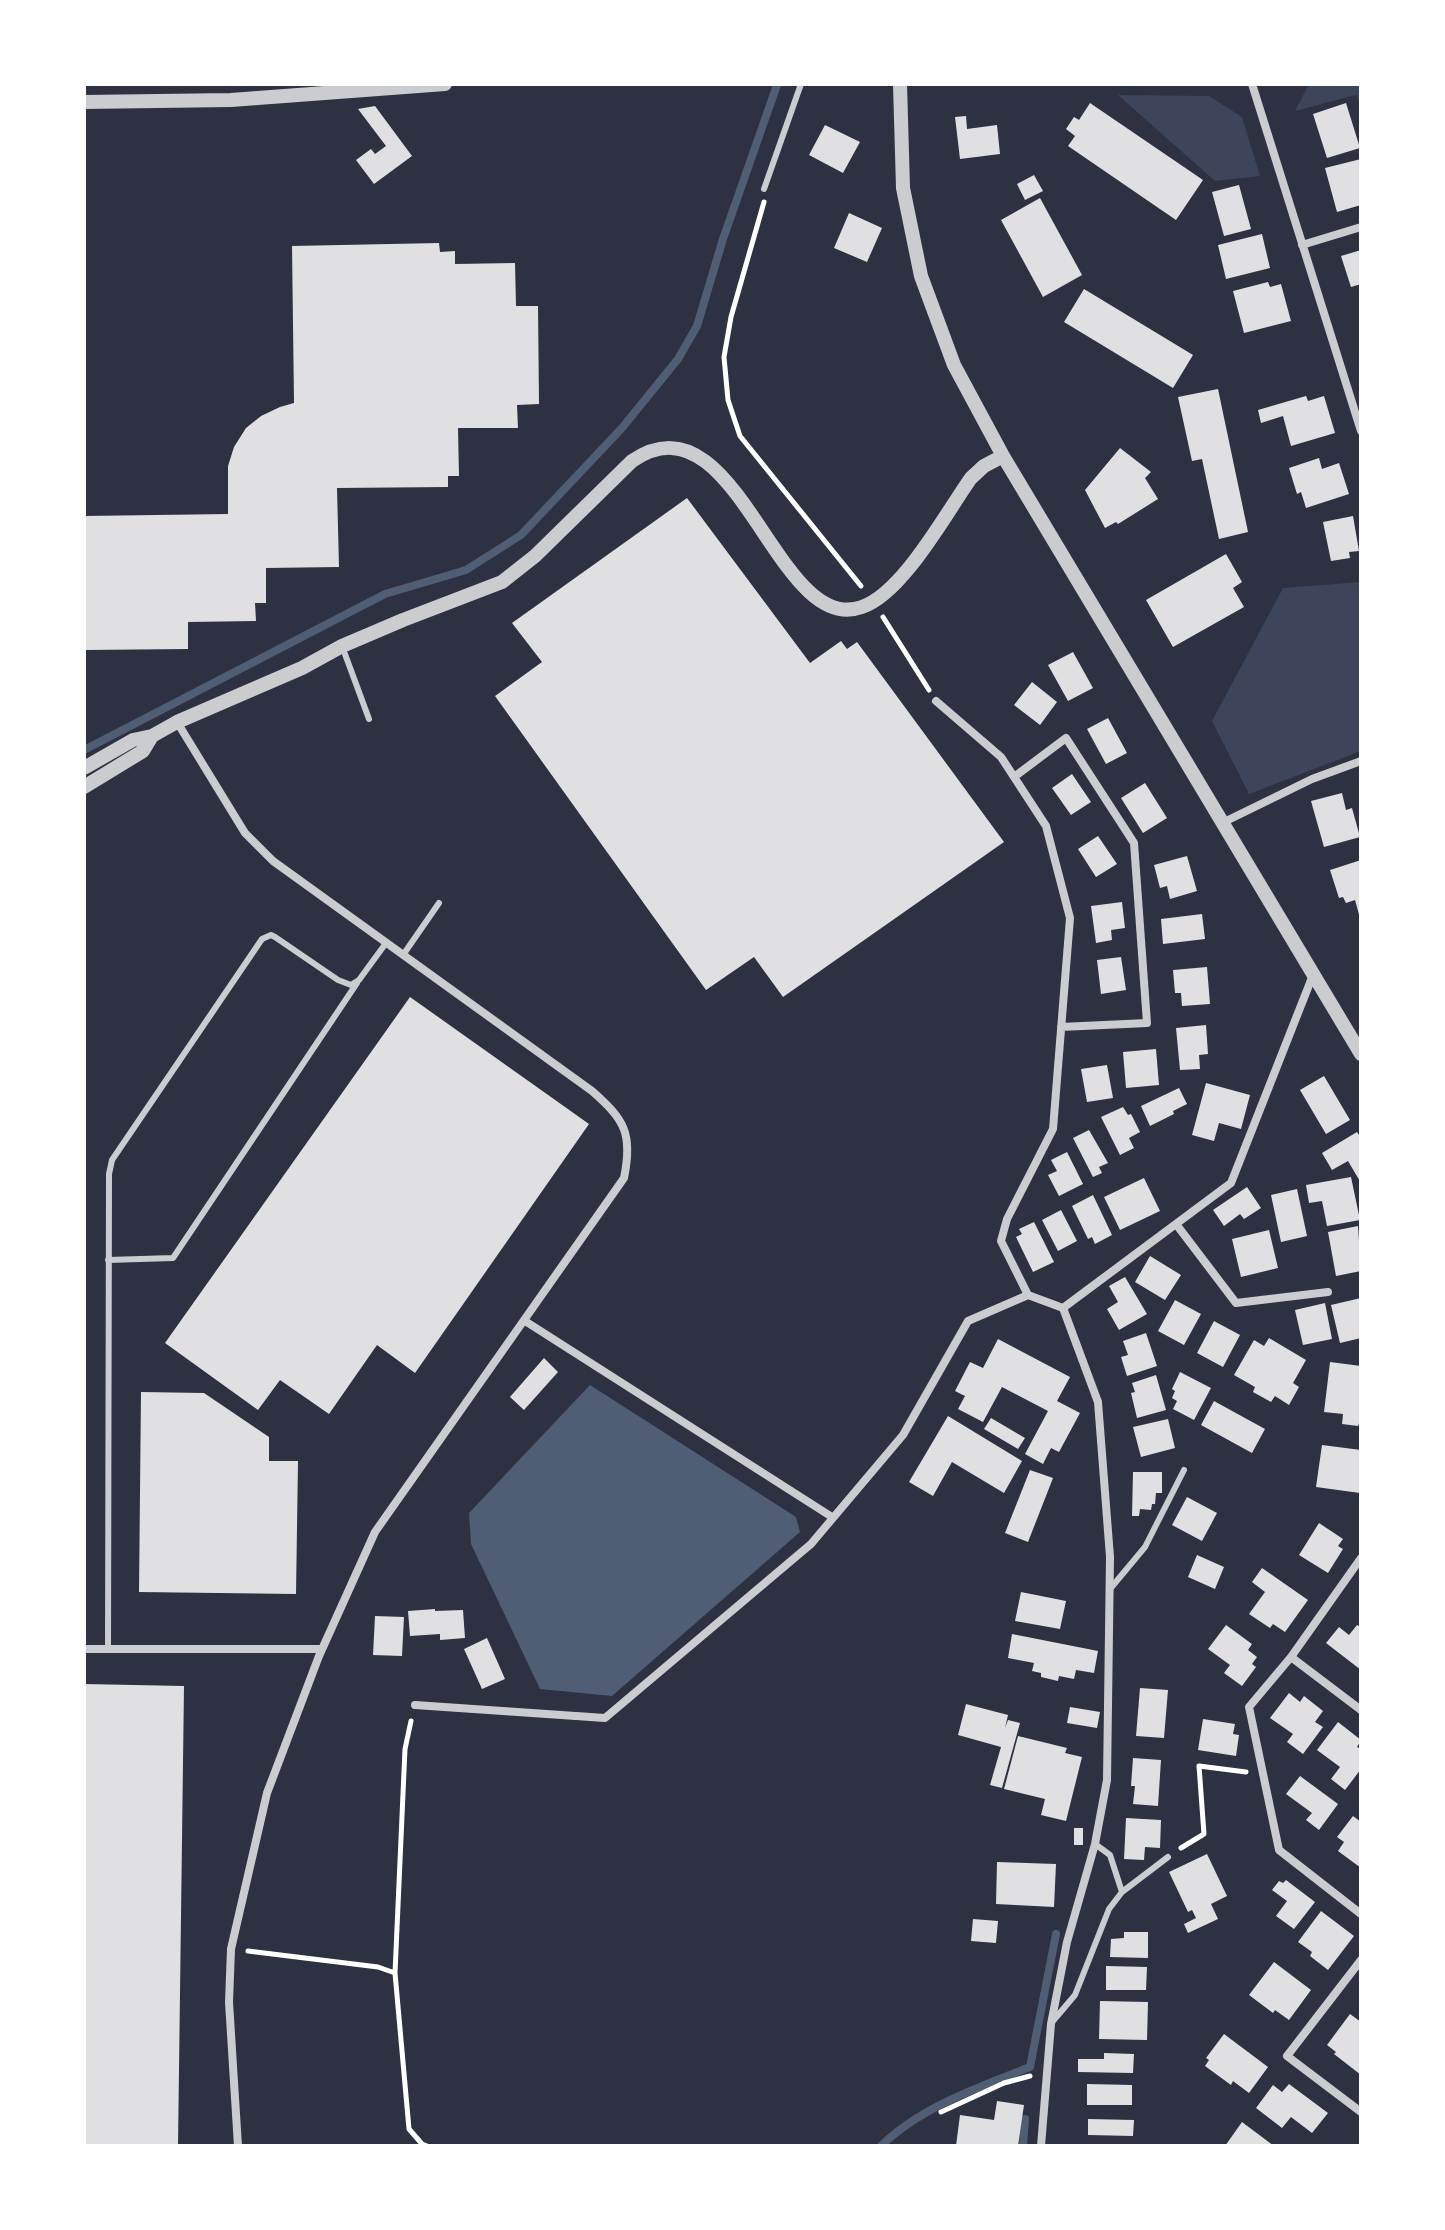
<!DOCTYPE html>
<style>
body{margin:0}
#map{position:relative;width:1445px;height:2230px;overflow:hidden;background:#2d3142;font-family:Raleway,sans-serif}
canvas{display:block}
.frame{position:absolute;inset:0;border:86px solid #fff;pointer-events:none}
</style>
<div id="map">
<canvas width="1445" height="2230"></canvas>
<div class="frame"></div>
</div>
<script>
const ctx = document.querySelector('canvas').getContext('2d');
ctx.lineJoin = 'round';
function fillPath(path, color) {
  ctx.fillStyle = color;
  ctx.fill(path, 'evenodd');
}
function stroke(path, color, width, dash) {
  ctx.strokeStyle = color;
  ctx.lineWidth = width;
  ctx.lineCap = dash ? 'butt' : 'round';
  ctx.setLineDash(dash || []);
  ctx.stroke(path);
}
fillPath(new Path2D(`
 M1309 84 1361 85V107L1356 95 1295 111Z
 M1118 95 1209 96 1242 117 1260 176 1215 181Z
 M1361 582V751L1249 794 1212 721 1283 588Z`), '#3c4559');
fillPath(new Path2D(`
 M590 1385 796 1517 800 1532 612 1696 540 1689 471 1544 469 1513Z`), '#4f5d75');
stroke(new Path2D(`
 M84 750 385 594 466 570 521 535 622 428 678 359 697 326 723 239 777 85
 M881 2146C921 2107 979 2087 1030 2067L1056 1934
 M1023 2146 1025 2119`), '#4f5d75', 8);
fillPath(new Path2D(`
 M1090 103 1203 180 1176 220 1068 146 1075 136 1066 129 1074 117 1079 120Z
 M1346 103 1360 148 1327 158 1313 114Z
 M375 106 412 156 374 184 356 160 371 149 375 154 386 146 358 109Z
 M966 116 967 129 997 125 1000 154 960 159 955 117Z
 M825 125 860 142 843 173 809 155Z
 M1361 159V205L1337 212 1325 168Z
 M1034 175 1043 191 1025 200 1017 184Z
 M1239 185 1251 229 1224 236 1212 192Z
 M1040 198 1082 275 1043 297 1001 220Z
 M849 213 882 228 867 262 834 248Z
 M1262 234 1270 268 1226 279 1218 245Z
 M439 243 440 252 455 251V264L515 263 516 306H538L539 404 517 405 518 428H458L459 476H448V487L337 488 339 567 266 568V603H255L256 621 188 622V649L84 650V516L228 514V466L234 447 246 428 261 416 280 407 294 403 292 246Z
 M1361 250V284L1351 287 1341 256Z
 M1268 282 1270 287 1281 284 1291 321 1244 333 1233 291Z
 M1084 289 1193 355 1173 388 1064 322Z
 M1218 389 1248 532 1219 539 1202 459 1192 461 1178 397Z
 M1306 396 1308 401 1324 396 1335 433 1291 446 1283 416 1261 423 1258 410Z
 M1120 448 1151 472 1145 478 1158 499 1118 524 1116 522 1105 528 1085 490Z
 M1319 458 1322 469 1339 463 1349 494 1306 508 1301 492 1297 494 1289 468Z
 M687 498 810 663 841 641 847 649 857 642 1004 842 783 997 754 957 706 990 495 696 542 662 512 623Z
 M1353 516 1359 551 1349 552 1350 558 1331 561 1323 522Z
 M1226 554 1242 582 1233 588 1244 607 1173 647 1146 600Z
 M1073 652 1093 688 1068 701 1048 665Z
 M1032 682 1057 702 1040 725 1014 705Z
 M1108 718 1127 753 1106 764 1087 729Z
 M1072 774 1091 802 1071 815 1052 788Z
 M1145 783 1167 818 1143 833 1121 798Z
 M1342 793 1346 810 1352 808 1360 837 1324 847 1311 801Z
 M1098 836 1117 864 1096 877 1078 849Z
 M1187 856 1197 891 1170 899 1167 886 1160 888 1154 865Z
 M1361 860V917L1360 918 1355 900 1346 903 1343 897 1339 898 1330 870Z
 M1122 902 1125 928 1111 930 1112 940 1096 943 1091 906Z
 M1202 914 1205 939 1163 944 1161 919Z
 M1121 957 1126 990 1101 994 1097 960Z
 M1207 967 1210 1004 1182 1006 1181 993H1175L1173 970Z
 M410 997 589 1124 415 1373 377 1345 329 1414 280 1380 258 1410 165 1343Z
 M1206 1025 1208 1054 1199 1055 1200 1069 1180 1070 1176 1028Z
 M1156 1049 1159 1085 1126 1088 1123 1052Z
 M1107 1065 1113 1098 1087 1102 1081 1069Z
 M1324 1076 1350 1120 1326 1134 1300 1090Z
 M1206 1083 1250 1095 1241 1129 1219 1123 1214 1141 1192 1135Z
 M1179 1088 1187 1104 1173 1111 1174 1114 1150 1126 1141 1106Z
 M1123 1107 1128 1115 1131 1114 1140 1132 1129 1138 1134 1148 1120 1155 1101 1117Z
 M1089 1130 1108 1163 1099 1167 1102 1173 1093 1177 1073 1138Z
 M1357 1132 1361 1138V1183L1348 1161 1332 1170 1322 1153Z
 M1067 1152 1083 1184 1059 1196 1048 1175 1057 1171 1051 1160Z
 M1351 1177 1360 1220 1327 1226 1322 1201 1309 1203 1306 1185Z
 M1144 1178 1160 1211 1120 1230 1104 1197Z
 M1247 1187 1261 1208 1244 1219 1240 1214 1224 1226 1213 1210Z
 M1297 1189 1307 1236 1281 1242 1271 1195Z
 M1093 1195 1112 1235 1095 1244 1092 1237 1088 1239 1072 1206Z
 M1061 1210 1077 1241 1058 1251 1042 1220Z
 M1034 1222 1054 1262 1033 1272 1016 1237 1022 1234 1019 1229Z
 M1358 1226 1361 1271 1336 1276 1328 1232Z
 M1269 1230 1278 1268 1241 1277 1232 1239Z
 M1150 1256 1181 1275 1165 1300 1135 1282Z
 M1125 1277 1147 1314 1119 1330 1107 1309 1118 1302 1109 1286Z
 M1361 1298V1338L1340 1343 1331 1305Z
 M1175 1300 1201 1314 1184 1345 1158 1331Z
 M1325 1303 1332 1339 1303 1345 1295 1310Z
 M1214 1321 1240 1335 1223 1367 1197 1353Z
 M1146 1333 1157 1366 1127 1376 1121 1357 1128 1355 1123 1341Z
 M1269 1338 1306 1360 1293 1383 1299 1387 1289 1405 1275 1396 1271 1402 1253 1392 1255 1387 1234 1375 1254 1340 1264 1346Z
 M998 1339 1070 1377 1057 1401 1080 1413 1059 1452 1051 1448 1043 1464 1025 1454 1048 1411 1002 1387 983 1422 958 1409 965 1396 955 1391 970 1362 983 1368Z
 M544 1358 558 1372 524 1410 510 1397Z
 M1330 1362 1361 1366V1417L1358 1426 1342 1424 1343 1414 1324 1412Z
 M1180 1372 1211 1388 1194 1420 1173 1409 1177 1401 1172 1398 1175 1391 1172 1389Z
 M1156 1375 1166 1410 1137 1418 1131 1393 1135 1392 1132 1383Z
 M141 1392 204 1393 269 1437V1461H298L296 1594 139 1592Z
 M1214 1401 1265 1429 1252 1453 1201 1425Z
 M948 1416 1022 1461 1004 1493 952 1462 933 1496 909 1482Z
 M991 1418 1025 1438 1018 1449 984 1429Z
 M1168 1419 1175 1448 1141 1457 1133 1427Z
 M1322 1445 1361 1450 1360 1493 1316 1487Z
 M1030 1470 1053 1478 1028 1542 1005 1533Z
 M1133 1472H1162V1493H1156L1155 1504H1152L1151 1510 1140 1509 1139 1516H1132Z
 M1187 1497 1217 1513 1202 1541 1172 1525Z
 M1319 1523 1343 1539 1338 1546 1343 1549 1328 1573 1299 1555Z
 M1197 1555 1224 1567 1215 1589 1188 1577Z
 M1262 1568 1308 1600 1285 1632 1273 1624 1270 1628 1249 1614 1265 1592 1252 1582Z
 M1021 1592 1066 1601 1060 1629 1015 1621Z
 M435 1609V1611L463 1610 465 1638 440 1640V1634L410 1636 408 1611Z
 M375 1616 404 1617 402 1656 373 1655Z
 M1226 1625 1252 1644 1248 1650 1257 1657 1252 1664 1256 1667 1242 1686 1224 1673 1230 1665 1208 1649Z
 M1357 1625 1361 1627V1670L1326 1643 1339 1627 1349 1635Z
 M1012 1634 1098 1651 1094 1673 1076 1670 1074 1679 1059 1676 1058 1681 1041 1677V1673L1032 1671 1034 1663 1008 1658Z
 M487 1638 505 1679 482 1689 464 1649Z
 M84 1684 184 1686 178 2146H84Z
 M1140 1688 1168 1690 1164 1738 1136 1736Z
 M1289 1693 1300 1702 1304 1696 1323 1711 1315 1722 1323 1727 1303 1754 1287 1742 1293 1734 1270 1718Z
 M966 1704 1008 1715 1005 1728 1008 1720 1020 1723 1002 1788 990 1785 1001 1747 958 1735Z
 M1070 1707 1100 1712 1097 1728 1067 1723Z
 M1203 1719 1235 1724 1233 1734 1239 1735 1236 1756 1198 1750Z
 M1338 1722 1361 1740 1357 1747 1361 1749V1769L1345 1790 1331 1779 1340 1767 1317 1750Z
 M1018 1736 1067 1748 1065 1753 1082 1757 1066 1821 1041 1815 1045 1799 1004 1789Z
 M1133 1758 1161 1760 1158 1806 1133 1804 1135 1786H1131Z
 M1300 1776 1338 1804 1319 1830 1306 1820 1312 1813 1286 1794Z
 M1353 1816 1361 1822V1868L1338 1851 1344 1842 1337 1837Z
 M1126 1818 1161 1820 1160 1848 1145 1847 1144 1860 1124 1859Z
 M1074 1828H1083V1845H1074Z
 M1207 1854 1227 1896 1211 1904 1218 1919 1188 1933 1184 1924 1196 1918 1192 1910 1188 1912 1169 1872Z
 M997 1862 1056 1864 1054 1907 996 1904Z
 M1286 1880 1315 1902 1294 1929 1276 1916 1287 1901 1272 1890 1279 1881 1283 1883Z
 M1321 1911 1354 1936 1328 1970 1310 1956 1312 1952 1298 1942Z
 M973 1919 998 1921 996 1943 971 1941Z
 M1124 1932H1148V1958L1110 1957 1111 1939 1124 1938Z
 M1274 1962 1311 1990 1289 2020 1275 2010 1273 2013 1249 1995Z
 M1106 1966 1147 1967 1146 1990H1106Z
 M1100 2001 1148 2002 1147 2040 1099 2039Z
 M1350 2014 1361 2022V2075L1334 2054 1336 2052 1327 2045Z
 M1224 2034 1268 2067 1249 2093 1233 2081 1231 2085 1205 2066 1209 2060 1206 2058Z
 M1104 2053 1134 2054 1133 2073 1078 2072V2059H1104Z
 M1087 2084 1132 2085V2105H1087Z
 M1289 2084 1328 2113 1312 2133 1291 2117 1282 2128 1256 2108 1273 2085 1282 2092Z
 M997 2101 1024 2105 1018 2146H956L960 2115 994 2120Z
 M1088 2119 1134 2120 1133 2136 1088 2135Z
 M1242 2122 1274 2146H1225Z`), '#e0e0e3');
stroke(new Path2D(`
 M764 202 731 317 724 357 728 400 740 436 861 586
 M883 617 929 690
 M411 1721 405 1749 395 1973 409 2129 422 2144 427 2146
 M1181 1848 1204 1834 1199 1766 1246 1772
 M248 1951 378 1967 395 1973
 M941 2112 1004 2083 1030 2076`), '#fff', 5);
stroke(new Path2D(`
 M764 189 801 84
 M342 646 369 719
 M403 955 439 903
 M108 1260 173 1258 357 983
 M1110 1589 1145 1547 1184 1470
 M108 1649 109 1174 112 1160 262 939 271 935 275 937 338 980 351 985 359 980 386 943
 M1122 1892 1168 1857
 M1053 2021 1075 1995 1109 1909 1122 1892 1110 1855 1095 1844`), '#caccd0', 6);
stroke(new Path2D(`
 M1252 84 1361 431
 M1302 245 1361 227
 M936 701 1001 757 1046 826 1070 918 1053 1129 1007 1219 1001 1241 1028 1295
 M177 722 245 833 273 861 592 1091C625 1120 633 1134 624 1178L375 1532 319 1656 267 1793 231 1949 229 2002 238 2146
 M1014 777 1066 738 1134 843 1147 1023 1061 1027
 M1222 823 1312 779 1361 761
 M1176 1224 1236 1303 1328 1292
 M1063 1308 1231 1183 1313 975
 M525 1321 832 1517
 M1361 1558 1291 1657 1249 1707 1279 1850 1361 1914
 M84 1649H322
 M1291 1657 1361 1710
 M415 1705 605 1718 811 1544 903 1435 968 1321 1028 1295 1063 1308 1098 1402 1110 1557 1107 1780 1095 1844 1067 1942 1051 2024 1041 2146
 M1361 1960 1287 2056 1361 2112`), '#caccd0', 8);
stroke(new Path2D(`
 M900 84 903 188 921 276 954 365 1003 456 1361 1054
 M84 102 231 100 445 84
 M84 768 133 740 152 736 177 722 302 668 342 646 403 620 502 582 535 556 632 461C737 389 776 638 862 607 903 593 946 513 971 478L984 466 1003 456
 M84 787 143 751 152 736`), '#caccd0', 14);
</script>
